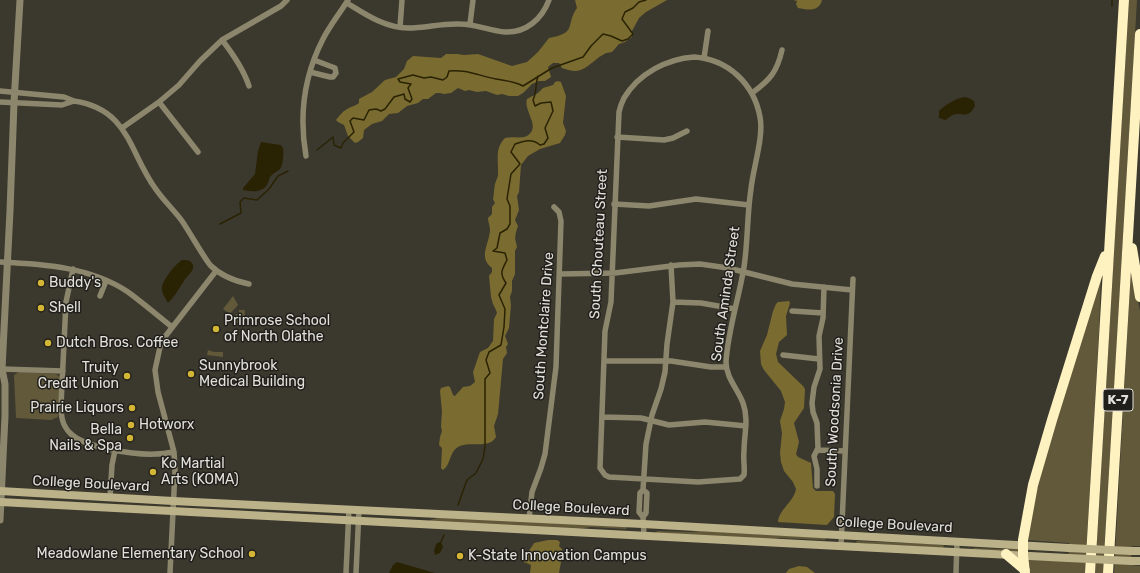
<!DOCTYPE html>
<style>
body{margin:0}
canvas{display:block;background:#3b382e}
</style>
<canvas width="1140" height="573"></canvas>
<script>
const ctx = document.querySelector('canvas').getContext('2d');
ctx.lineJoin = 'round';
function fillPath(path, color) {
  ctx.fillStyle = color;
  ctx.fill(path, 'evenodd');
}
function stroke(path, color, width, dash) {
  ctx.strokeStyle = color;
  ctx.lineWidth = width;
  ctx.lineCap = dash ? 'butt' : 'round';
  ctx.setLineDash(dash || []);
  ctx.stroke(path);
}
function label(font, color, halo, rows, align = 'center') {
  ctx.font = font + ' Rubik,sans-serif';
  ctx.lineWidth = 3;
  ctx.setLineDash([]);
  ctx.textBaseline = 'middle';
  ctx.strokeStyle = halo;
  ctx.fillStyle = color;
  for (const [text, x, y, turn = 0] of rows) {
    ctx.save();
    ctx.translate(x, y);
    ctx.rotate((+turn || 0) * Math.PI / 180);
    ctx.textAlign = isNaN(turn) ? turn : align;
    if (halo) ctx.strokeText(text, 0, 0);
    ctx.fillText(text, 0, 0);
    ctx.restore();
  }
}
fillPath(new Path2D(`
 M1129 0H1137L1103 573H1095Z
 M1131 268 1140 311V546H1132L1131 565 1140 566V573H1114Z
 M1101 276 1099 331 1085 573H1028L1027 560H1059L1068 562 1069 543 1028 540 1027 538 1044 455Z
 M233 296 238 305 230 314 223 309Z
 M239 310H245L244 323H234L236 314 239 315Z
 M208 350 214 352H223V357L207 355Z
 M19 372 56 374 60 377 58 417 51 420 16 418 14 375Z
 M442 517 627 527 626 529 591 527 578 529 430 522V520Z
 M657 531 691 532 701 531 826 538 825 540 780 538 771 539 656 533Z
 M857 541C886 543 915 542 943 545L944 546 943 548 856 543Z
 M1012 547 1018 548V552L973 549 974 548 1004 549Z`), '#615939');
fillPath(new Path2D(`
 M575 0H667L646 12 639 18 632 31V37L625 42 619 44 612 52C597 53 589 71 575 71 571 71 566 69 562 68L559 63H553L548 67 551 77 545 81H539L532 84 523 93 518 96H509L502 94 497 95 486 91 477 92 469 90 465 91 458 88 451 93 444 94 440 93H436L428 99H423L418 103 407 106 398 113 389 114 382 121 372 124 364 130 363 138 358 142 355 143 348 136 344 125 338 122 336 120C339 116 344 110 349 108 353 106 355 106 359 103V99L372 92 385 80 396 77 404 69 407 61 413 56 441 58 446 54H457L464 55 478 54 512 66 527 62 538 52 549 38C578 33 565 25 577 8Z
 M793 0H822C819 12 808 10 798 8L796 4 797 1Z
 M558 81 561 82 566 96 563 123 566 131 565 135 560 143 540 149 528 156 521 165 519 192 517 196 519 210 515 220 518 226 516 232 515 238 517 247 515 251V274L512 281V291L510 297 511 305 509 328 505 336 508 344 506 347 507 353 503 359 498 414 494 426 496 437C488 450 470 440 458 447 449 452 451 465 443 470L441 468 442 448 439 445 440 437 442 431 441 427 442 411 440 391 441 388 448 386 450 387 453 395 455 396 463 387 470 386 475 382 473 372 480 352 488 348 493 341 494 319 497 313 496 310 493 304 491 297 489 276 492 272V268C478 257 489 245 490 230 490 226 488 222 488 218L492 214V207L495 203 493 199C494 194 494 189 495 184 496 180 498 178 498 174 499 161 494 149 505 138 512 136 520 139 527 136 542 127 523 111 527 99L538 93 543 88 553 85 555 82Z
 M789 301 790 303 786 316 787 335 779 342 776 354 778 362 803 386 805 389 804 408 794 423 799 442 796 454 798 457 811 463 813 488 816 491H833L835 494 834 517 827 525 778 522C779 509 794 502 796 489L793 482 784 471 781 462 780 453 782 433 780 421 784 409 785 402 781 391 764 370 761 364 760 351 767 335 773 311 776 304 778 302Z
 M548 540H557L560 542 559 546 562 549 563 557 561 562 559 573H530L531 565 524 562C524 555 531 549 534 543Z
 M799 566 807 567 815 573H786L789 569Z`), '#7a6b30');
fillPath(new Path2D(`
 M964 97 969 98 974 101 975 106C967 121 961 111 953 115 950 116 948 119 945 120L939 118V111C946 104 955 99 964 97Z
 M261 142 281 145 283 148C284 153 283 165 280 169 277 172 273 173 270 177 269 179 269 181 268 183 263 193 253 192 243 190V188L255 174 258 151Z
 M182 260C186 260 189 260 191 262 198 269 187 275 184 281 179 288 176 295 169 302H167C166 298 162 294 162 290 160 283 175 264 182 260Z
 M439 542 442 544 443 547 440 553 435 555 434 551 436 544Z
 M397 562 435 573H389L393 565Z`), '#2a2303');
stroke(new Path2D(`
 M1112 0V6
 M317 150 333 137 334 145 341 148 343 143 354 132 350 121 353 118 364 120 369 110 376 109 381 111 385 109 394 97 404 94 405 99 410 102 412 99 408 88 411 84 400 82 398 79 413 75 424 78 431 77 443 80 447 77 449 71C465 69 480 76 496 79 506 81 514 81 523 86L552 68 583 57 591 46 603 34 611 36 622 41 628 39 633 34 622 19 625 12 633 8 639 2 646 0
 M220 224 241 213 240 202 244 198 257 200 269 189 278 176 288 171
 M458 505 467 480 476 473 483 459 485 447V379L490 373 486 360 489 352 501 345 504 327 505 309 499 295 506 283C499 273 502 270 507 260L505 253 493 251 497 248 500 233 507 229 510 224V206L507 199 511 174 520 164 511 152 515 144C524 141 532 138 540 145L544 144 548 138 545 128 553 111 551 102 541 103 535 106 533 100C537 92 535 85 538 76
 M440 544 444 535`), '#2a2303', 1.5);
stroke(new Path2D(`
 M347 3C365 14 385 28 408 28 426 28 442 23 460 24 476 24 490 31 505 32 526 33 542 19 549 0
 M470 24 473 0
 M400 27 402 0
 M222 40C233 54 243 68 249 86
 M694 57C728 59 754 84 760 117 764 137 753 168 751 189 747 214 748 241 744 267 739 298 728 330 726 362 726 378 738 389 743 403 749 419 744 435 744 451 743 459 745 467 744 475L740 479 698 482 609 477 605 475 600 468 605 331 611 302 619 112C620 107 622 102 624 98 639 73 667 59 694 57Z
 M704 58 708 31
 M310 72 330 77H333L336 73 335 68 314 60
 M0 91 64 97 74 101 62 105 0 102
 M752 93C770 80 777 72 782 50
 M74 101C129 109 129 152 155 188 163 200 174 210 182 221 192 236 200 251 210 265 221 276 234 281 249 284
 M159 102 198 152
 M122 128 159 102 179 85 200 61 222 40 281 6 287 0
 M617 137 664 140 673 138 687 131
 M306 156C299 116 304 76 323 39 330 25 340 13 348 0
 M614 204 649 206 696 199 749 205
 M0 262C43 264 91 267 128 292 143 303 157 315 172 327
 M73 269 66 302 61 405C61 416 62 425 70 433 84 448 136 455 156 454 162 454 168 453 174 452
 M560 274 615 273 679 265 700 264 728 268 792 284 852 290
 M100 296 106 281
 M673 302 701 303 735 309
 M792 311 823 313
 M783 355 819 359
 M604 361H671L711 367H726
 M2 369 63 371
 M602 417 641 418 669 425 705 422 746 426
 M817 450 845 451
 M817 486V469L814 456 818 448 817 423 813 412 812 403 814 387 820 369 819 336 823 318 824 287
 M110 497 112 465 115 450
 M643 517 646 513 647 493 643 490
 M529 519 532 492 541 468 545 454 556 367 561 221 559 212 554 207
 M644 535 643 517 639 512 640 493 643 490 646 444 652 415 661 389 665 372 667 344 673 302 671 265
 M841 546 853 279
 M170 573 175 471 174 452 158 392 155 370 160 347 164 338 216 271
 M346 573 349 509
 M356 573 359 510
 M956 573 957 541`), '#8c866d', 5.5);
stroke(new Path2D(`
 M0 520 5 416V384L2 369 10 211 14 103 20 0`), '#8c866d', 7);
stroke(new Path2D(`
 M0 491 173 501 643 524 1069 548
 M0 502 1068 558
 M1131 551H1140
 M1132 561H1140`), '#bcb28a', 8);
stroke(new Path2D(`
 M1132 248 1140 297
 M1006 554 1025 570
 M1025 573 1023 555V540L1033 485 1052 420 1097 276 1105 256
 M1090 573 1124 0
 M1108 573 1140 34`), '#fef2c1', 10);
stroke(new Path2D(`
 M1069 548 1131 551
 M1068 558 1132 561`), '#bcb28a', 8);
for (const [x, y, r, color] of [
 [41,283,4,"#d3b635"],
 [41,308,4,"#d3b635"],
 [216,329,4,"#d3b635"],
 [48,343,4,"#d3b635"],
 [191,374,4,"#d3b635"],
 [127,376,4,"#d3b635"],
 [132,408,4,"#d3b635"],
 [131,425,4,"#d3b635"],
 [130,438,4,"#d3b635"],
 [153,472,4,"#d3b635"],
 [252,554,4,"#d3b635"],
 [460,556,4,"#d3b635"]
]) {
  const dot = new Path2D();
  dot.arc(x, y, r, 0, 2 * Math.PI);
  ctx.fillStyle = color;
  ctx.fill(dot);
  stroke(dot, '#201f1b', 1.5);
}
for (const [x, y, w] of [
 [1118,400,30]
]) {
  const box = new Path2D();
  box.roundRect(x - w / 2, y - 11, w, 22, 3);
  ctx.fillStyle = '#201f1b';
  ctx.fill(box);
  stroke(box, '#e2e0da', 1);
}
label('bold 13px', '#e2e0da', null, [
 ["K-7",1118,400]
]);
label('14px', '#e2e0da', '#201f1b', [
 ["South Chouteau Street",599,244,-87],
 ["South Aminda Street",726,294,-82],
 ["South Montclaire Drive",544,326,-86],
 ["South Woodsonia Drive",835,412,-87],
 ["College Boulevard",91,484,3],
 ["College Boulevard",571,508,3],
 ["College Boulevard",894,525,3]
]);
label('14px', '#e2e0da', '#201f1b', [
 ["Buddy's",49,283],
 ["Shell",49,308],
 ["Primrose School",224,321],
 ["of North Olathe",224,337],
 ["Dutch Bros. Coffee",56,343],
 ["Sunnybrook",199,366],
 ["Medical Building",199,382],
 ["Truity",119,368,"right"],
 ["Credit Union",119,384,"right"],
 ["Prairie Liquors",124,408,"right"],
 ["Hotworx",139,425],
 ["Bella",122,430,"right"],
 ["Nails & Spa",122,446,"right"],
 ["Ko Martial",161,464],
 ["Arts (KOMA)",161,480],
 ["Meadowlane Elementary School",244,554,"right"],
 ["K-State Innovation Campus",468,556]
], 'left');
</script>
